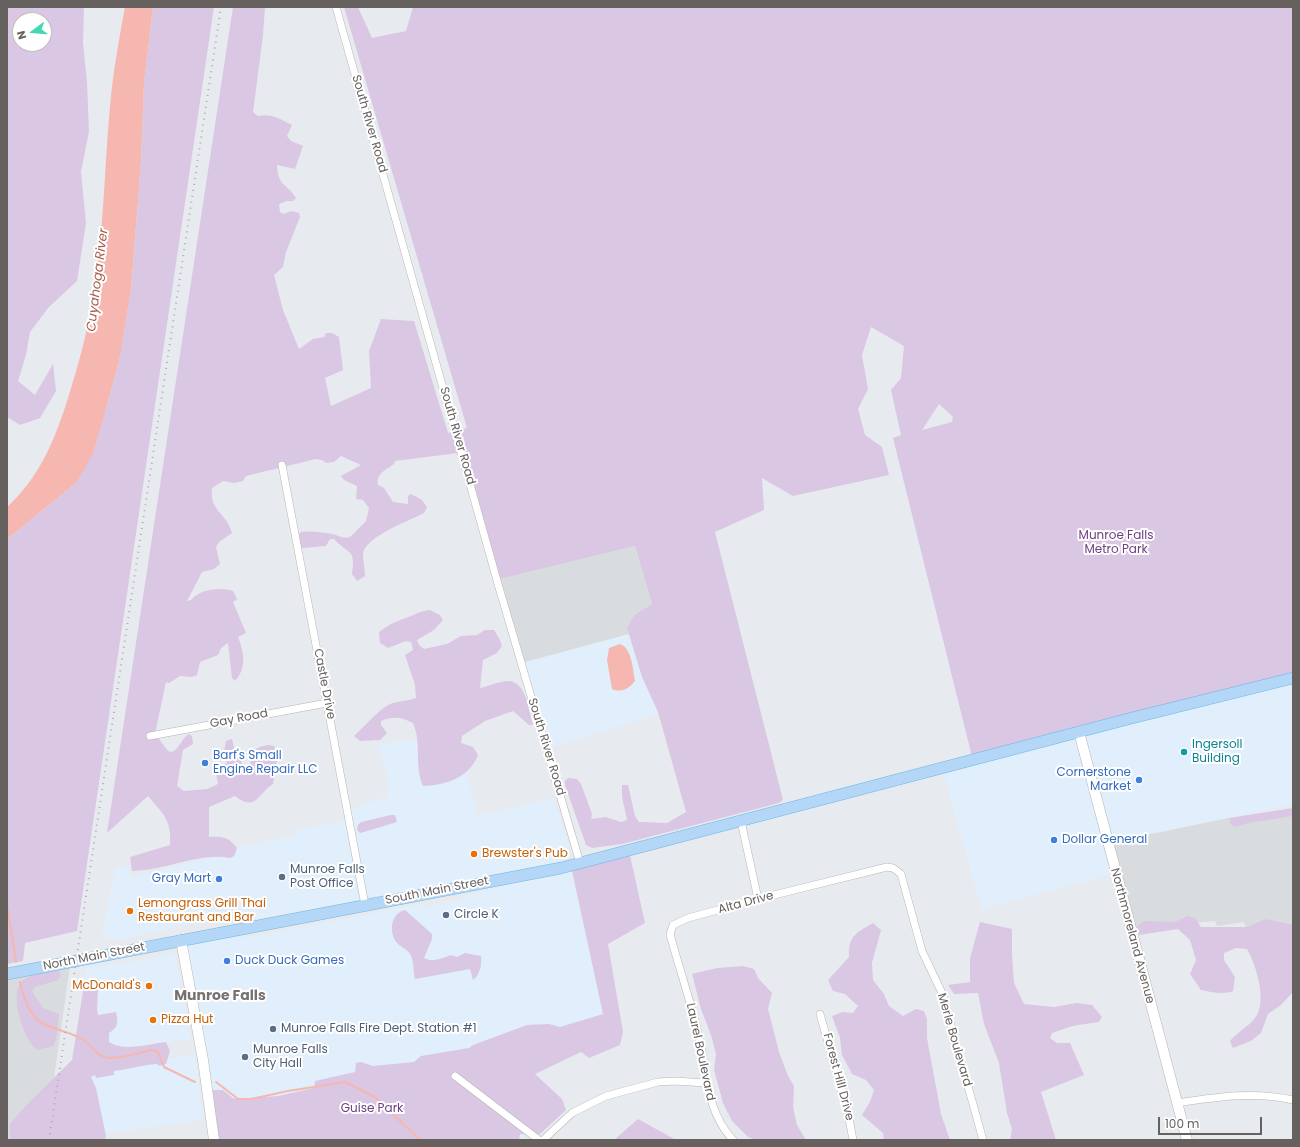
<!DOCTYPE html>
<style>
body{margin:0}
#map{position:relative;width:1300px;height:1147px;overflow:hidden;background:#e7ebef;font-family:Poppins,sans-serif}
canvas{display:block}
.frame{position:absolute;inset:0;border:8px solid #66605e;pointer-events:none}
.north{position:absolute;left:12px;top:12px;width:40px;height:40px;box-sizing:border-box;background:#fff;border:1px solid #c2bfbf;border-radius:50%;rotate:254deg;font-size:11px;font-weight:700;line-height:16px;text-align:center;color:#66605e}
.north::after{content:'';display:block;margin:auto;width:14px;height:18px;background:#45d7b1;clip-path:polygon(50% 0,100% 100%,50% 72%,0 100%)}
.scale{position:absolute;left:1158px;top:1117px;width:104px;height:18px;box-sizing:border-box;border:2px solid #66605e;border-top:0;padding-left:5px;font-size:12px;line-height:14px;white-space:nowrap;color:#66605e;-webkit-text-stroke:3px #fff;paint-order:stroke}
</style>
<div id="map">
<canvas width="1300" height="1147"></canvas>
<div class="frame"></div>
<div class="north">N</div>
<div class="scale">100 m</div>
</div>
<script>
const ctx = document.querySelector('canvas').getContext('2d');
ctx.lineJoin = 'round';
function fillPath(path, color) {
  ctx.fillStyle = color;
  ctx.fill(path, 'evenodd');
}
function stroke(path, color, width, dash) {
  ctx.strokeStyle = color;
  ctx.lineWidth = width;
  ctx.lineCap = dash ? 'butt' : 'round';
  ctx.setLineDash(dash || []);
  ctx.stroke(path);
}
function label(font, color, halo, rows, align = 'center') {
  ctx.font = font + ' Poppins,sans-serif';
  ctx.lineWidth = 4;
  ctx.setLineDash([]);
  ctx.textBaseline = 'middle';
  ctx.strokeStyle = halo;
  ctx.fillStyle = color;
  for (const [text, x, y, turn = 0] of rows) {
    ctx.save();
    ctx.translate(x, y);
    ctx.rotate((+turn || 0) * Math.PI / 180);
    ctx.textAlign = isNaN(turn) ? turn : align;
    if (halo) ctx.strokeText(text, 0, 0);
    ctx.fillText(text, 0, 0);
    ctx.restore();
  }
}
fillPath(new Path2D(`
 M629 634 642 677 659 714 549 748 525 662Z
 M1293 678V804L1107 843 1116 873 982 909 942 769Z
 M417 739 419 749 447 782 467 773 478 816 554 798 570 850 562 863 369 898 365 892 350 810 387 796 389 786 378 744Z
 M348 820 359 886V899L356 901 241 921 240 913 123 939H107L102 936 115 868 129 867 131 877 210 858 222 857 230 858 234 856 237 848 295 835V830Z
 M571 869 603 1014 560 1027 549 1024 527 1025 473 1045 469 1048 458 1049 422 1065 315 1081 314 1088 278 1096 238 1099 233 1098 223 1090H209L181 940 240 929 242 939 421 904 424 908 464 899V896Z
 M175 953 191 1039 129 1046H114L109 1042V1033L116 1028 118 1022 116 1012 98 1015V990L84 985 86 967 132 962Z
 M195 1055 203 1120 97 1134 91 1069Z`), '#e0effb');
fillPath(new Path2D(`
 M635 546 652 604 634 615 627 628 629 634 525 662 500 579Z
 M1293 810V934L1247 933 1244 922 1217 926 1215 921 1130 929 1107 843 1229 818 1230 822Z
 M70 966 54 1078 26 1105 9 1125 10 1140H7V980Z`), '#d9dcde');
fillPath(new Path2D(`
 M7 7H84L83 43 87 82 89 131 81 172 86 223 77 281 49 307 30 332 26 355 18 381 35 395 53 364 56 391 40 418 20 425 7 417ZM20 20H44V44H20Z
 M153 7H214L77 931 25 943 23 961 7 964V539L76 483 106 409 120 357 131 290 141 162 144 83Z
 M233 7H265L263 35 253 112 258 116C271 113 280 119 292 125L287 136 291 141 303 146 295 169 277 165C278 187 287 183 296 198L293 201H287L279 204 280 212 284 214 291 211 299 213 300 217 286 252 283 267 274 275 283 310 299 349 313 339 324 337 326 333H332L339 337 343 370 325 378 331 406 371 388 369 351 381 319 414 321 448 433 467 428 344 7H358L372 38 406 31 413 7H1293V678L973 761 893 438 901 435 891 390 901 378 904 346 871 327 862 355 868 389 858 409 865 435 882 447 889 475 793 496 762 478 764 510 715 532 783 800 779 803 622 844 592 848 586 845 565 785V781L568 778 577 779 581 784 592 814 591 819 606 817 621 822 627 820 622 797V785H628L635 816 639 822 667 823 686 812 658 712 642 677 627 628 634 615 652 604 635 546 500 579 465 452 395 461 394 464C386 470 376 473 378 485L384 488 393 502 408 504V496L411 494 422 500 427 507 424 513C411 520 364 537 363 554 363 561 365 568 365 576L357 581 352 574C356 547 348 555 334 539H330L326 546 302 548 299 543 298 535 301 532C311 531 322 532 332 534 340 536 343 539 350 537L366 521 369 508 363 500 356 499 357 486 344 480 341 476 361 465 341 456 334 462 326 463 322 460 316 459 246 476 243 481 234 483 223 481 212 488C209 511 227 513 232 533L219 542 216 547 220 564 214 569 202 572 187 601 191 600C201 589 219 587 233 591L237 599 233 602 246 633 238 637C244 652 247 668 235 681L232 678 228 643 221 648 218 655 200 662 197 675 192 677 180 676 169 683 166 682 155 734 168 751 172 752C180 748 181 739 189 734L192 736 193 744 183 750 177 786 184 791 207 789 218 784 215 768 227 763 224 752 226 741 232 739 235 752 241 758 242 766H248L251 763C246 750 264 743 274 746L277 753 274 755 277 760 273 784C259 792 256 813 235 796L209 807V837C222 836 229 837 237 848L234 856 230 858C200 852 164 871 132 871L130 857 170 845C172 820 163 814 148 796L107 833ZM939 404 953 417 952 422 922 430Z
 M430 610 440 615 443 620 434 630 417 640 419 645 424 649 447 644 461 636 477 635 485 630H494L500 640 502 646 497 653 483 660 480 688C487 687 494 683 501 682 526 675 528 708 533 725H529L513 711 485 721 462 736 461 743 473 747 478 755C469 778 446 785 423 786 414 766 422 743 413 723 401 717 393 716 381 721V725L387 733 380 740 360 741 354 736C366 725 376 712 390 704 398 701 408 701 416 698L415 685 405 655 413 650 411 642 406 641 388 648 380 643 379 632C390 623 398 621 411 616 418 613 421 611 430 610Z
 M1293 808V816L1248 823 1236 827 1231 825 1229 818Z
 M391 815H395L397 822 364 832 360 833 357 830 358 825 361 822Z
 M629 851 645 923 608 944 623 1032 620 1045 589 1058 581 1052 535 1074 562 1099 566 1110 540 1134H520L519 1140H214L207 1090H223L233 1098 238 1099 278 1096 314 1088 315 1081 355 1072 356 1063 361 1062 373 1066 414 1062 421 1056 469 1048 473 1045 527 1025 549 1024 560 1027 603 1014 571 866Z
 M405 910 432 934V939L424 958C434 963 442 958 451 955L457 957 465 953 481 956C482 965 480 975 473 980L470 969 415 979C413 971 414 960 410 954 406 948 402 948 397 943 388 932 391 913 405 910Z
 M1188 916 1195 918 1201 927H1247L1266 919 1293 925V992L1281 1005 1268 1014 1261 1033 1251 1041 1233 1048 1230 1041C1237 1032 1248 1027 1255 1018 1268 1002 1256 965 1247 949L1236 948 1224 953V960L1235 977 1233 991C1223 995 1211 992 1201 990L1190 974 1196 960 1190 940 1178 929 1139 935 1137 927 1144 921 1175 922Z
 M980 922 1012 929V955L1014 983 1024 1004 1054 1007 1077 1003 1092 1005 1102 1017 1099 1022 1072 1026 1052 1033 1050 1038 1057 1043H1070L1084 1075 1041 1092 1056 1140H1010L1012 1129 1007 1113 999 1063 984 1024 978 993 954 994 948 985 970 982V958Z
 M873 923 881 930 872 963 873 980 884 994 889 1006 903 1016 916 1009 924 1011 927 1019V1038L941 1114 950 1140H884L883 1133 862 1115 870 1102 874 1090 866 1080 852 1074 842 1055 840 1038 832 1016 843 1012 853 1013 858 1006 845 994 833 991 828 980 849 957C848 936 856 933 873 923Z
 M743 966 754 969 758 978 772 993 768 1009 779 1052 788 1076 794 1086 793 1107 797 1125 806 1140H756L748 1137 732 1121 723 1103 714 1070 716 1054 711 1035 701 1009 692 974 717 968Z
 M57 971 60 972V977L58 980 35 987 32 991 43 1008 59 1014 57 1034 54 1046 38 1050C24 1043 9 994 21 982 30 973 45 973 57 971Z
 M84 985 98 990 97 1009 98 1015 116 1012C118 1022 119 1027 109 1033V1042C124 1052 149 1044 166 1042L170 1051 166 1064 159 1066 157 1064C141 1065 130 1069 114 1071V1075L96 1078 95 1075 91 1077 96 1088 106 1136 105 1140H10L9 1125 26 1105 72 1060Z
 M638 1119 676 1140H614Z`), '#dac7e3');
fillPath(new Path2D(`
 M125 7H153L144 83 141 162 131 290 120 357 106 409 92 456 76 483 7 539V507C40 477 55 439 68 398 78 366 87 334 92 301 104 237 104 171 110 106 113 73 119 39 125 7Z
 M620 644C632 648 633 670 635 681 629 689 621 693 612 689L607 660 609 648Z`), '#f6b7b0');
stroke(new Path2D(`
 M7 904 16 962
 M20 982C23 996 30 1017 44 1024 56 1030 70 1032 82 1039 91 1044 98 1058 109 1058 123 1058 138 1053 152 1050L158 1052 164 1067 195 1082
 M216 1082 238 1099H251L288 1091 345 1082 375 1097 420 1140`), '#f6b7b0', 2);
const street = new Path2D(`
 M336 7 498 584 580 863
 M282 465 365 905
 M150 736 327 703
 M741 821 758 899
 M820 1014 848 1113 853 1140
 M455 1076 539 1140
 M1177 1103C1217 1097 1254 1091 1293 1100
 M543 1140 572 1113 606 1096 658 1082 675 1081 706 1083
 M733 1140C706 1111 707 1074 699 1037 691 1002 679 968 670 934L673 925 688 918 758 899 887 867 893 868 901 874 922 951 942 993 983 1140`);
const secondary = new Path2D(`
 M1079 732 1187 1140
 M181 940 203 1060 214 1140`);
const primary = new Path2D(`
 M7 974 561 868 1128 719 1293 678`);
stroke(street, '#b8b4b2', 8);
stroke(secondary, '#bab5b3', 11);
stroke(primary, '#6cb6e3', 12);
stroke(street, '#fff', 7);
stroke(secondary, '#fff', 10);
stroke(primary, '#b4d6f7', 11);
stroke(new Path2D(`
 M49 1140 221 7`), '#aeacac', 2, [1, 5]);
for (const [x, y, r, color] of [
 [1184,752,4,"#0f9aa8"],
 [205,763,4,"#3f7fe0"],
 [1139,780,4,"#3f7fe0"],
 [1054,840,4,"#3f7fe0"],
 [474,854,4,"#e8710a"],
 [282,877,4,"#5c6f8a"],
 [219,879,4,"#3f7fe0"],
 [130,911,4,"#e8710a"],
 [446,915,4,"#5c6f8a"],
 [227,961,4,"#3f7fe0"],
 [149,986,4,"#e8710a"],
 [153,1020,4,"#e8710a"],
 [273,1029,4,"#5c6f8a"],
 [245,1057,4,"#5c6f8a"]
]) {
  const dot = new Path2D();
  dot.arc(x, y, r, 0, 2 * Math.PI);
  ctx.fillStyle = color;
  ctx.fill(dot);
  stroke(dot, '#fff', 1.5);
}
label('12px', '#66605e', '#fff', [
 ["South River Road",369,124,74],
 ["South River Road",457,436,74],
 ["Castle Drive",324,684,79],
 ["Gay Road",239,719,-11],
 ["South River Road",546,747,73],
 ["South Main Street",437,891,-11],
 ["Alta Drive",746,903,-15],
 ["Northmoreland Avenue",1132,936,75],
 ["North Main Street",94,957,-11],
 ["Merle Boulevard",954,1040,74],
 ["Laurel Boulevard",700,1052,78],
 ["Forest Hill Drive",838,1077,75]
]);
label('12px', '#6f4083', '#fff', [
 ["Munroe Falls",1116,536],
 ["Metro Park",1116,550],
 ["Guise Park",372,1109]
]);
label('12px', '#0d838f', '#fff', [
 ["Ingersoll",1192,745],
 ["Building",1192,759]
], 'left');
label('12px', '#366cbe', '#fff', [
 ["Barf's Small",213,756],
 ["Engine Repair LLC",213,770],
 ["Cornerstone",1131,773,"right"],
 ["Market",1131,787,"right"],
 ["Dollar General",1062,840],
 ["Gray Mart",211,879,"right"],
 ["Duck Duck Games",235,961]
], 'left');
label('12px', '#c56008', '#fff', [
 ["Brewster's Pub",482,854],
 ["Lemongrass Grill Thai",138,904],
 ["Restaurant and Bar",138,918],
 ["McDonald's",141,986,"right"],
 ["Pizza Hut",161,1020]
], 'left');
label('12px', '#4e5e75', '#fff', [
 ["Munroe Falls",290,870],
 ["Post Office",290,884],
 ["Circle K",454,915],
 ["Munroe Falls Fire Dept. Station #1",281,1029],
 ["Munroe Falls",253,1050],
 ["City Hall",253,1064]
], 'left');
label('italic 13px', '#a75e4d', '#fff', [
 ["Cuyahoga River",98,280,-83]
]);
label('bold 14px', '#777170', '#fff', [
 ["Munroe Falls",220,996]
]);
</script>
